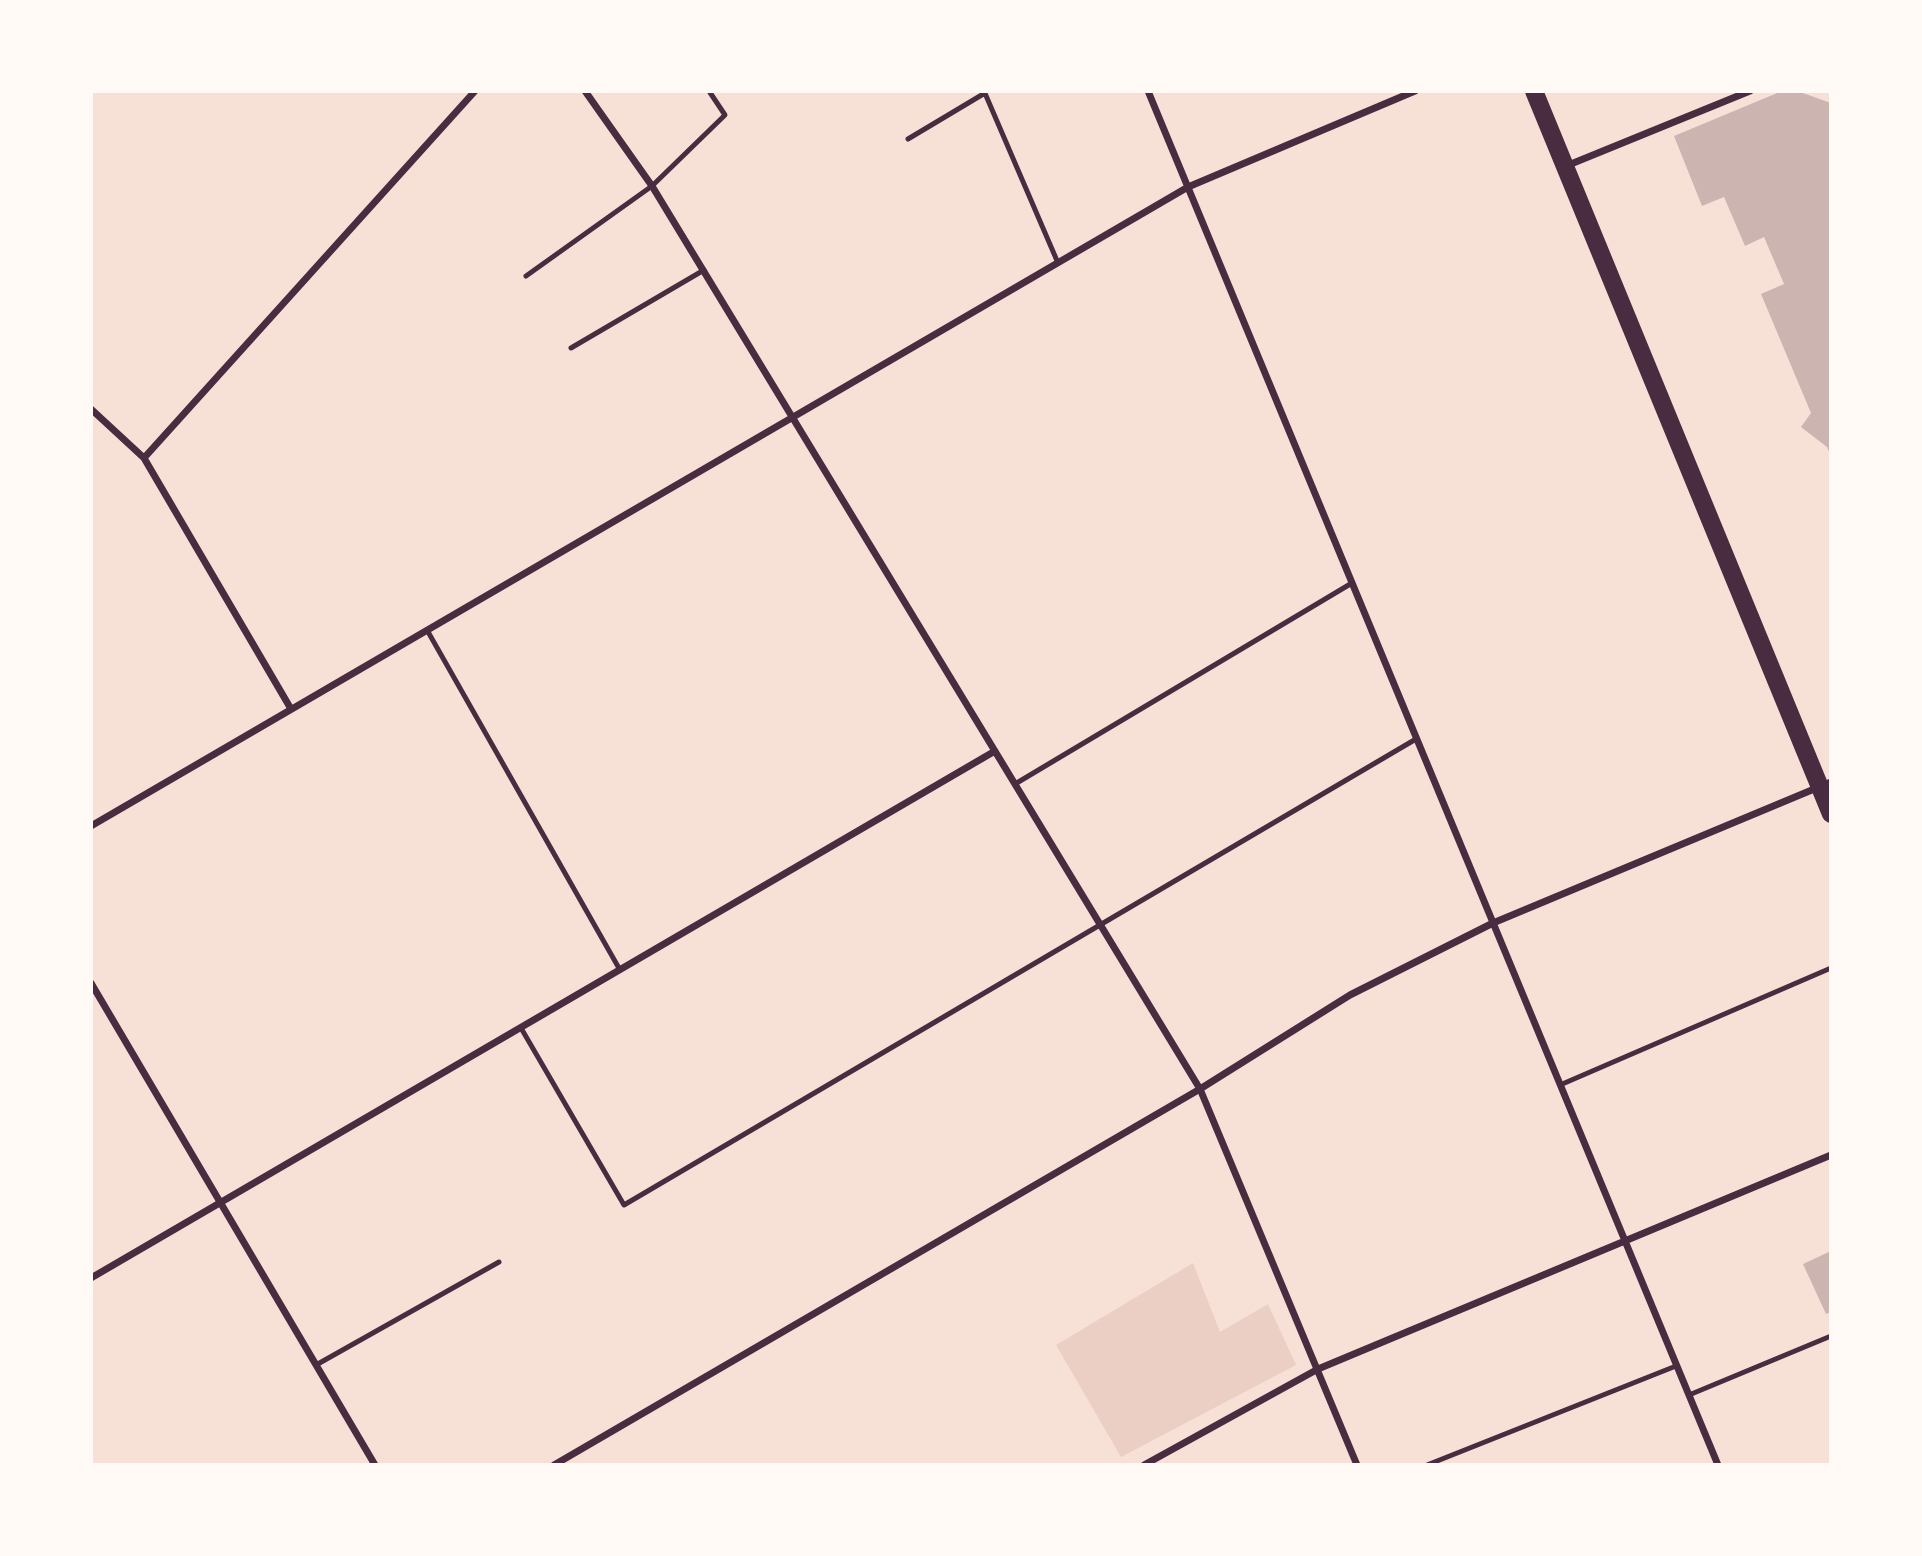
<!DOCTYPE html>
<style>
body{margin:0}
#map{position:relative;width:1922px;height:1556px;overflow:hidden;background:#f7e1d7;font-family:Commissioner,sans-serif}
canvas{display:block}
.frame{position:absolute;inset:0;border:93px solid #fffaf5;pointer-events:none}
</style>
<div id="map">
<canvas width="1922" height="1556"></canvas>
<div class="frame"></div>
</div>
<script>
const ctx = document.querySelector('canvas').getContext('2d');
ctx.lineJoin = 'round';
function fillPath(path, color) {
  ctx.fillStyle = color;
  ctx.fill(path, 'evenodd');
}
function stroke(path, color, width, dash) {
  ctx.strokeStyle = color;
  ctx.lineWidth = width;
  ctx.lineCap = dash ? 'butt' : 'round';
  ctx.setLineDash(dash || []);
  ctx.stroke(path);
}
fillPath(new Path2D(`
 M1193 1263 1220 1332 1268 1304 1296 1365 1121 1457 1056 1345Z`), '#ebcfc5');
fillPath(new Path2D(`
 M1782 91H1797L1831 103V456L1827 447 1801 427 1811 413 1761 294 1784 284 1764 237 1745 246 1724 197 1702 206 1674 136Z
 M1831 1251V1312L1826 1314 1803 1264Z`), '#ccb4b1');
stroke(new Path2D(`
 M984 91 1058 263
 M908 139 985 93
 M526 276 652 186 725 115 709 91
 M571 348 704 270
 M427 630 620 970
 M1015 784 1352 583
 M521 1028 624 1205 1416 739
 M1560 1085 1831 968
 M316 1365 499 1262
 M1689 1395 1831 1336
 M1427 1465 1676 1366`), '#4a2c40', 5);
stroke(new Path2D(`
 M585 91 652 186 1200 1089 1357 1465
 M1148 91 1718 1465
 M1566 166 1750 91
 M91 409 144 458 291 709
 M144 458 475 91
 M91 826 1188 187 1415 91
 M91 983 375 1465
 M91 1278 995 751
 M554 1465 1200 1089 1350 995 1493 923 1831 782
 M1144 1465 1318 1369 1831 1155`), '#4a2c40', 7);
stroke(new Path2D(`
 M1534 91 1831 814`), '#4a2c40', 18);
</script>
